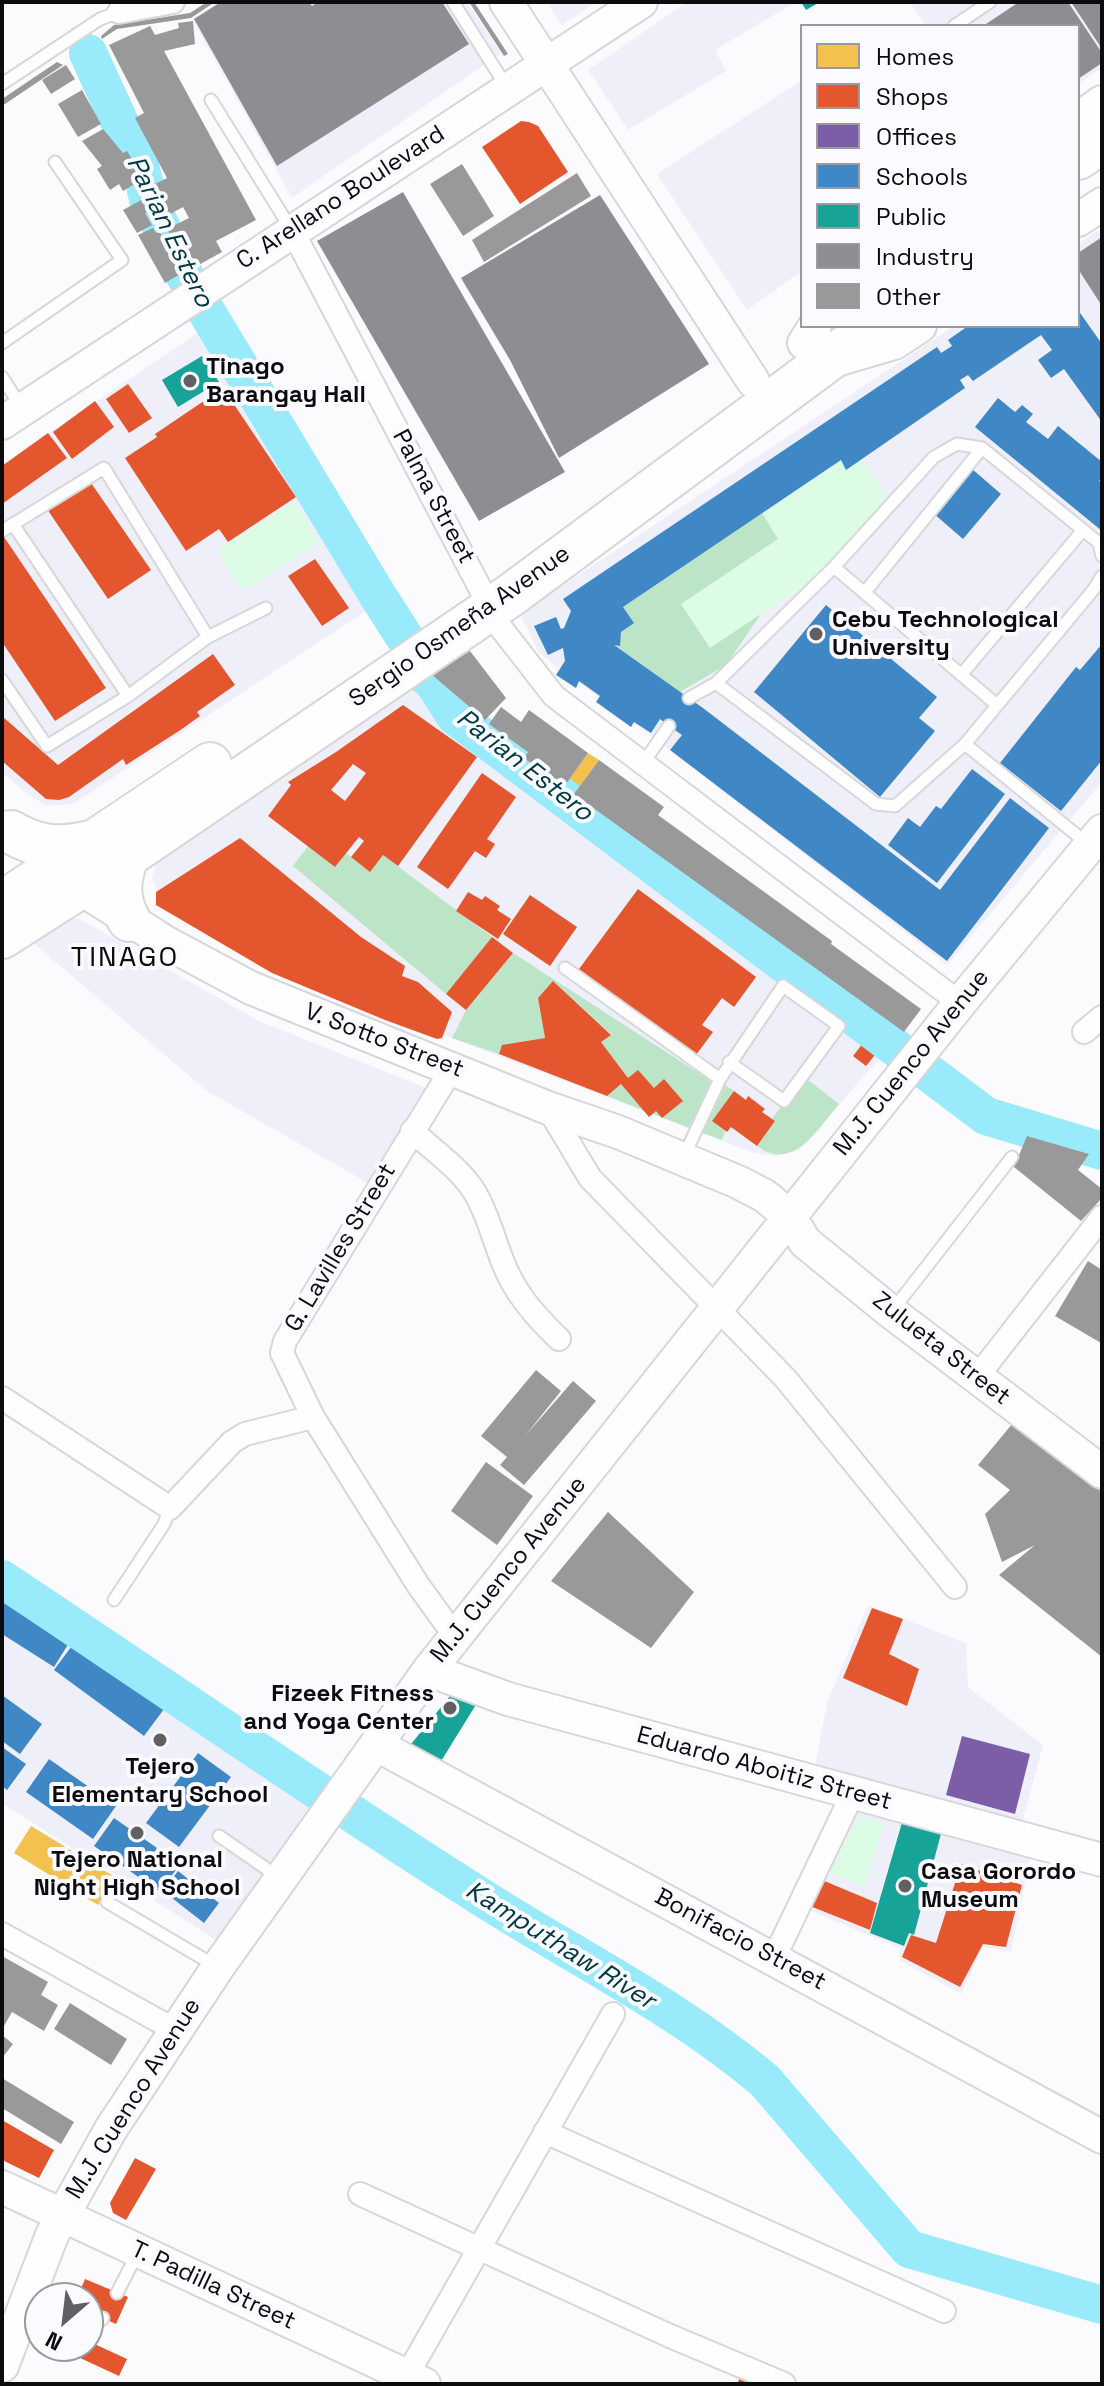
<!DOCTYPE html>
<meta charset="utf-8">
<style>
body{margin:0}
#map{position:relative;width:1104px;height:2386px;overflow:hidden;background:#fbfbfe;font-family:"Space Grotesk",sans-serif}
canvas{display:block}
.frame{position:absolute;inset:0;border:4px solid #0c0c0f;pointer-events:none}
.legend{position:absolute;left:800px;top:24px;width:280px;height:304px;box-sizing:border-box;background:#fafaff;border:2px solid #9b9b9f;margin:0;padding:10px 14px;list-style:none;font-size:24px;color:#0c0c0f}
.legend li{display:flex;align-items:center;gap:16px;height:40px}
.legend b{width:40px;border:2px solid #9b9b9f}
.north{position:absolute;left:24px;top:2282px;width:80px;height:80px;box-sizing:border-box;background:#fafaff;border:2px solid #9b9b9f;border-radius:50%;rotate:208deg;font-size:22px;font-weight:700;line-height:32px;text-align:center;color:#0c0c0f}
.north::after{content:'';display:block;margin:auto;width:28px;height:36px;background:#606063;clip-path:polygon(50% 0,100% 100%,50% 72%,0 100%)}
</style>
<div id="map">
<canvas width="1104" height="2386"></canvas>
<div class="frame"></div>
<ul class="legend">
<li><b style="height:22px;background:#f2c14e"></b>Homes</li>
<li><b style="height:22px;background:#e4572e"></b>Shops</li>
<li><b style="height:22px;background:#7b5ea7"></b>Offices</li>
<li><b style="height:22px;background:#3f88c5"></b>Schools</li>
<li><b style="height:22px;background:#17a398"></b>Public</li>
<li><b style="height:22px;background:#8d8d92"></b>Industry</li>
<li><b style="height:22px;background:#99999a"></b>Other</li>
</ul>
<div class="north">N</div>
</div>
<script>
const ctx = document.querySelector('canvas').getContext('2d');
ctx.lineJoin = 'round';
function fillPath(path, color) {
  ctx.fillStyle = color;
  ctx.fill(path, 'evenodd');
}
function stroke(path, color, width, dash) {
  ctx.strokeStyle = color;
  ctx.lineWidth = width;
  ctx.lineCap = dash ? 'butt' : 'round';
  ctx.setLineDash(dash || []);
  ctx.stroke(path);
}
function label(font, color, halo, rows, align = 'center') {
  ctx.font = font + ' "Space Grotesk",sans-serif';
  ctx.lineWidth = 8;
  ctx.setLineDash([]);
  ctx.textBaseline = 'middle';
  ctx.strokeStyle = halo;
  ctx.fillStyle = color;
  for (const [text, x, y, turn = 0] of rows) {
    ctx.save();
    ctx.translate(x, y);
    ctx.rotate((+turn || 0) * Math.PI / 180);
    ctx.textAlign = isNaN(turn) ? turn : align;
    if (halo) ctx.strokeText(text, 0, 0);
    ctx.fillText(text, 0, 0);
    ctx.restore();
  }
}
fillPath(new Path2D(`
 M218 2H467L501 53 292 198 192 19Z
 M546 2H597L562 25Z
 M687 2H796L715 50 726 71 628 130 588 70Z
 M910 2H1102V68L1078 84V26H926Z
 M802 80V271L747 310 657 174Z
 M1102 228V782L947 965 670 750 539 653 520 614 954 326H1078V244Z
 M202 330 366 611 73 804 47 806 27 794 2 772V465Z
 M407 686 888 1049 799 1150 777 1156 754 1153 343 997 160 896 152 879 157 859 283 778Z
 M58 917 78 918 259 1021 427 1088 368 1183 207 1091 25 936Z
 M2 1587 318 1793 219 1942 2 1803Z
 M868 1605 966 1643 968 1687 1043 1745 1021 1827 814 1771 827 1703Z
 M859 1807 1031 1855 1011 1951 983 1947 961 1994 899 1960 900 1948 806 1909Z`), '#efeff9');
fillPath(new Path2D(`
 M862 459 887 498 808 584 710 648 681 604 778 540 762 513 841 460 846 469Z
 M294 502 320 542 243 591 217 551Z
 M859 1816 884 1824 864 1887 829 1872Z`), '#dcfce5');
fillPath(new Path2D(`
 M762 513 778 539 681 604 710 648 761 614 726 665 680 692 614 645H620L621 632 633 623 623 607Z
 M431 674 489 724 528 752 524 758 904 1032 888 1049 883 1045 407 686Z
 M308 846 335 867 346 853 369 871 383 855 492 937 446 994 293 866Z
 M513 953 711 1081 692 1129 607 1096 628 1078 601 1042 611 1034 554 982 538 998 545 1038 503 1045 499 1054 452 1038 466 1010Z
 M803 1076 839 1104C818 1129 793 1173 757 1146L775 1121 772 1119Z
 M722 1083 734 1091 712 1121 725 1131 722 1140 700 1132Z`), '#bce5c8');
fillPath(new Path2D(`
 M588 753 599 760 574 794 564 787Z
 M31 1826 115 1877 98 1905 14 1853Z`), '#f2c14e');
fillPath(new Path2D(`
 M521 121 529 122 538 126 568 172 520 204 482 147Z
 M128 384 152 418 129 433 106 399Z
 M223 388 296 497 228 542 219 529 186 551 125 458 157 437 155 434Z
 M95 401 114 427 72 459 53 432Z
 M48 433 67 458 2 504V466Z
 M89 480 151 570 108 599 47 509Z
 M2 534 106 688 55 721 2 642Z
 M315 559 349 608 322 626 288 576Z
 M213 654 235 685 197 712 200 716 182 729 126 765 123 759 69 797 59 800 46 799 2 761 3 717 58 765Z
 M403 705 477 757 398 866 383 855 370 872 351 857 364 841 359 837 335 867 268 816 291 785 288 782 336 752ZM353 764 366 773 345 801 331 790Z
 M482 773 516 797 487 839 495 844 486 858 475 851 448 889 417 867Z
 M240 838 361 937 405 966 402 976 418 982 452 1012 442 1038 437 1039 385 1020 272 973 156 905V892Z
 M638 889 756 977 734 1007 722 998 702 1025 713 1032 696 1055 579 969Z
 M468 892 482 900 485 896 500 906 497 910 511 919 498 939 456 911Z
 M530 895 577 927 550 966 503 934Z
 M492 937 513 953 466 1010 446 994Z
 M553 981 611 1035 601 1042 628 1078 638 1070 654 1088 664 1079 683 1101 662 1118 656 1111 649 1117 621 1084 607 1096 499 1054 502 1045 545 1038 538 998Z
 M870 1034 883 1045 866 1066 853 1056Z
 M734 1091 746 1100 748 1096 765 1109 762 1112 775 1121 757 1146 731 1127 727 1132 712 1121Z
 M872 1608 903 1619 889 1654 919 1669 907 1706 843 1678Z
 M961 1864 1022 1885 1006 1947 983 1944 960 1987 902 1957 911 1935 936 1943Z
 M822 1880 877 1903 870 1930 810 1906Z
 M2 2120 54 2150 39 2178 2 2160Z
 M135 2158 156 2169 126 2220 113 2213 110 2203Z
 M85 2279 128 2297 116 2324 88 2312V2298H77Z
 M88 2341 127 2359 119 2376 65 2351 68 2346H88Z
 M742 2373 763 2384H737Z`), '#e4572e');
fillPath(new Path2D(`
 M962 1736 1030 1754 1015 1814 946 1795Z`), '#7b5ea7');
fillPath(new Path2D(`
 M1078 310 1102 344V422L1064 369 1051 378 1038 360 1052 350 1041 335 973 381 968 375 960 380 965 388 846 470 841 460 623 607 634 623 621 632 620 646 614 645 703 708 940 890 1010 798 1049 828 947 961 670 750 682 735 669 726 660 719 651 733 634 722 631 727 596 702 600 696 579 681 576 688 556 675 565 661 563 648 548 655 534 626 556 617 561 629 564 628 571 611 563 599 937 347 941 353 952 346 948 340 968 326H1078Z
 M998 398 1015 412 1022 405 1033 414 1026 422 1048 439 1058 426 1102 462V477L1099 481 1102 483V531L975 427Z
 M971 468 1001 494 963 539 933 513Z
 M826 605 937 697 919 718 935 731 880 797 754 692Z
 M1102 644V760L1061 811 1000 763 1076 667 1080 670Z
 M972 769 1005 794 937 883 888 845 908 818 920 827 936 806 941 809Z
 M2 1590 74 1635 54 1667 2 1634Z
 M77 1639 167 1705 144 1736 54 1670Z
 M2 1695 42 1724 20 1754 2 1741Z
 M2 1747 26 1764 7 1790 2 1786Z
 M198 1753 231 1777 179 1847 146 1823Z
 M49 1759 116 1806 93 1839 26 1792Z
 M114 1818 180 1864 160 1892 94 1846Z
 M178 1871 219 1903 204 1923 163 1891Z`), '#3f88c5');
fillPath(new Path2D(`
 M801 2H820L806 10Z
 M202 356 219 382 178 407 162 380Z
 M450 1696 477 1703 438 1766 407 1749Z
 M903 1819 942 1830 914 1935 909 1933 904 1946 870 1933Z`), '#17a398');
fillPath(new Path2D(`
 M221 2H309L312 6 318 2H442L469 44 277 166 194 19Z
 M1019 2H1068L1102 53V63L1078 79V26H983Z
 M1071 2H1102V49Z
 M403 192 565 472 479 521 317 241Z
 M600 195 709 364 559 458 510 360 461 278Z
 M1102 237V306L1078 269V253Z`), '#8d8d92');
stroke(new Path2D(`
 M88 53 141 169 148 199 182 271 378 596 455 716 986 1116 1102 1151
 M2 1579C162 1685 319 1795 481 1897 575 1957 679 2008 765 2081L909 2249 1102 2305`), '#99eafa', 38);
fillPath(new Path2D(`
 M207 2H215L191 18 117 29 102 39 101 36 114 25 190 13Z
 M469 2H474L508 54 504 56Z
 M193 21 195 44 164 51 256 220 216 241 222 252 186 272 175 252 178 250 167 229 189 218 183 207 161 219 152 202 156 199 149 187 167 178 135 118 144 113 109 45 150 26 155 35 179 28 178 23Z
 M57 62 63 65 2 106V99Z
 M66 65 75 79 51 94 42 80Z
 M82 90 101 124 78 137 58 104Z
 M103 129 123 153 127 151 140 172 133 177 136 183 123 191 119 184 110 190 97 169 102 166 82 141Z
 M462 164 494 216 463 236 430 184Z
 M577 173 591 196 484 262 472 240Z
 M143 199 150 211 145 213 152 225 137 233 123 210Z
 M153 228 156 233 159 231 182 273 165 283 138 235Z
 M470 651 506 698 485 720 431 674Z
 M501 707 521 722 529 710 588 753 564 787 524 758 528 752 489 724Z
 M599 760 664 807 658 815 832 941 831 944 921 1009 904 1032 574 794Z
 M1027 1136 1089 1154 1078 1170 1102 1189V1198L1081 1221 1014 1167Z
 M1088 1261 1102 1270 1101 1343 1055 1316Z
 M536 1370 561 1391 525 1436 573 1381 596 1401 524 1485 500 1465 507 1457 481 1436Z
 M1013 1423 1102 1492V1657L999 1575 1035 1545 1002 1562 985 1514 1010 1490 978 1465Z
 M486 1462 533 1496 497 1545 451 1511Z
 M608 1512 694 1592 651 1648 551 1581Z
 M2 1956 48 1982 41 1995 58 2005 44 2031 12 2012 4 2026 2 2025Z
 M70 2003 127 2039 111 2065 54 2029Z
 M2 2035 13 2044 2 2058Z
 M2 2078 74 2122 61 2144 2 2108Z`), '#99999a');
const lane = new Path2D(`
 M453 2 506 86
 M954 26 990 2
 M2 84 100 19 119 12
 M211 100 291 229
 M2 343 122 260 55 162
 M2 377 21 407
 M13 524 128 696
 M2 531 104 468 208 637
 M834 567 997 705
 M865 592 982 448
 M961 675 1083 530
 M2 680 47 746 128 696 208 637 266 608
 M716 683 876 804 895 806 965 744 1094 589 1102 576
 M689 698 716 683 834 567 934 457 957 444 982 448 1099 543 1102 556
 M965 744 1089 845
 M644 762 669 726
 M565 968 720 1079 684 1156
 M720 1079 783 986 839 1026 784 1101 729 1062
 M892 1311 1012 1157
 M114 1600 164 1524 170 1508
 M219 1836 280 1878
 M107 1902 214 1965
 M117 2293 137 2254
 M88 2323 97 2324 103 2318`);
const street = new Path2D(`
 M119 12 173 2
 M292 230 501 628 554 696 960 1003
 M1084 1032 1102 1017
 M453 1067 285 1341 282 1353 313 1417 418 1585 455 1636
 M548 1108 590 1178 785 1378 955 1587
 M412 1131C433 1150 459 1168 474 1191 487 1212 493 1237 502 1260 514 1292 534 1315 559 1339
 M977 1377 1102 1217
 M2 1398 170 1508 232 1442 245 1434 313 1417
 M2 1934 175 2030
 M774 1958 853 1793
 M545 2132 944 2311
 M360 2194 670 2336 784 2384
 M402 2384 613 2014`);
const secondary = new Path2D(`
 M506 2 753 381
 M1078 119 1102 102
 M1078 220 1102 204
 M804 343 815 326
 M840 359 894 343 920 326
 M2 423 641 2
 M61 876 165 942 251 988 548 1108 618 1132 738 1182 765 1196 790 1217 805 1242 891 1312 1102 1472
 M429 1670 508 1699 1102 1860
 M377 1745 1102 2137
 M2 2187 424 2384
 M2 2366 52 2235 111 2129 218 1967 429 1670 960 1003 1102 831`);
const highway = new Path2D(`
 M1078 158 1102 142
 M11 832C39 849 63 849 94 841
 M128 854C119 878 116 897 129 920
 M2 903 210 764
 M2 937 110 868 511 595 874 326`);
stroke(lane, '#d7d7da', 15);
stroke(street, '#d7d7da', 26);
stroke(secondary, '#d7d7da', 36);
stroke(highway, '#d7d7da', 46);
stroke(lane, '#fefeff', 11);
stroke(street, '#fefeff', 22);
stroke(secondary, '#fefeff', 32);
stroke(highway, '#fefeff', 42);
for (const [x, y, r, color] of [
 [190,381,8,"#606063"],
 [816,634,8,"#606063"],
 [450,1708,8,"#606063"],
 [160,1740,8,"#606063"],
 [137,1833,8,"#606063"],
 [905,1886,8,"#606063"]
]) {
  const dot = new Path2D();
  dot.arc(x, y, r, 0, 2 * Math.PI);
  ctx.fillStyle = color;
  ctx.fill(dot);
  stroke(dot, '#fafaff', 3);
}
label('24px', '#0c0c0f', '#fafaff', [
 ["C. Arellano Boulevard",341,198,-33],
 ["Palma Street",433,497,62],
 ["Sergio Osmeña Avenue",460,627,-35],
 ["V. Sotto Street",384,1041,21],
 ["M.J. Cuenco Avenue",912,1063,-51],
 ["G. Lavilles Street",341,1248,-59],
 ["Zulueta Street",941,1349,38],
 ["M.J. Cuenco Avenue",509,1570,-51],
 ["Eduardo Aboitiz Street",764,1769,15],
 ["Bonifacio Street",740,1940,28],
 ["M.J. Cuenco Avenue",134,2099,-58],
 ["T. Padilla Street",213,2286,25]
]);
label('bold 24px', '#0c0c0f', '#fafaff', [
 ["Tinago",206,367],
 ["Barangay Hall",206,395],
 ["Cebu Technological",832,620],
 ["University",832,648],
 ["Fizeek Fitness",434,1694,"right"],
 ["and Yoga Center",434,1722,"right"],
 ["Tejero",160,1767,"center"],
 ["Elementary School",160,1795,"center"],
 ["Tejero National",137,1860,"center"],
 ["Night High School",137,1888,"center"],
 ["Casa Gorordo",921,1872],
 ["Museum",921,1900]
], 'left');
label('italic 26px', '#003943', '#fafaff', [
 ["Parian Estero",169,232,64],
 ["Parian Estero",524,766,38],
 ["Kamputhaw River",560,1946,32]
]);
ctx.letterSpacing = '2px';
label('28px', '#0c0c0f', '#fafaff', [
 ["TINAGO",125,958]
]);
ctx.letterSpacing = '0px';
</script>
